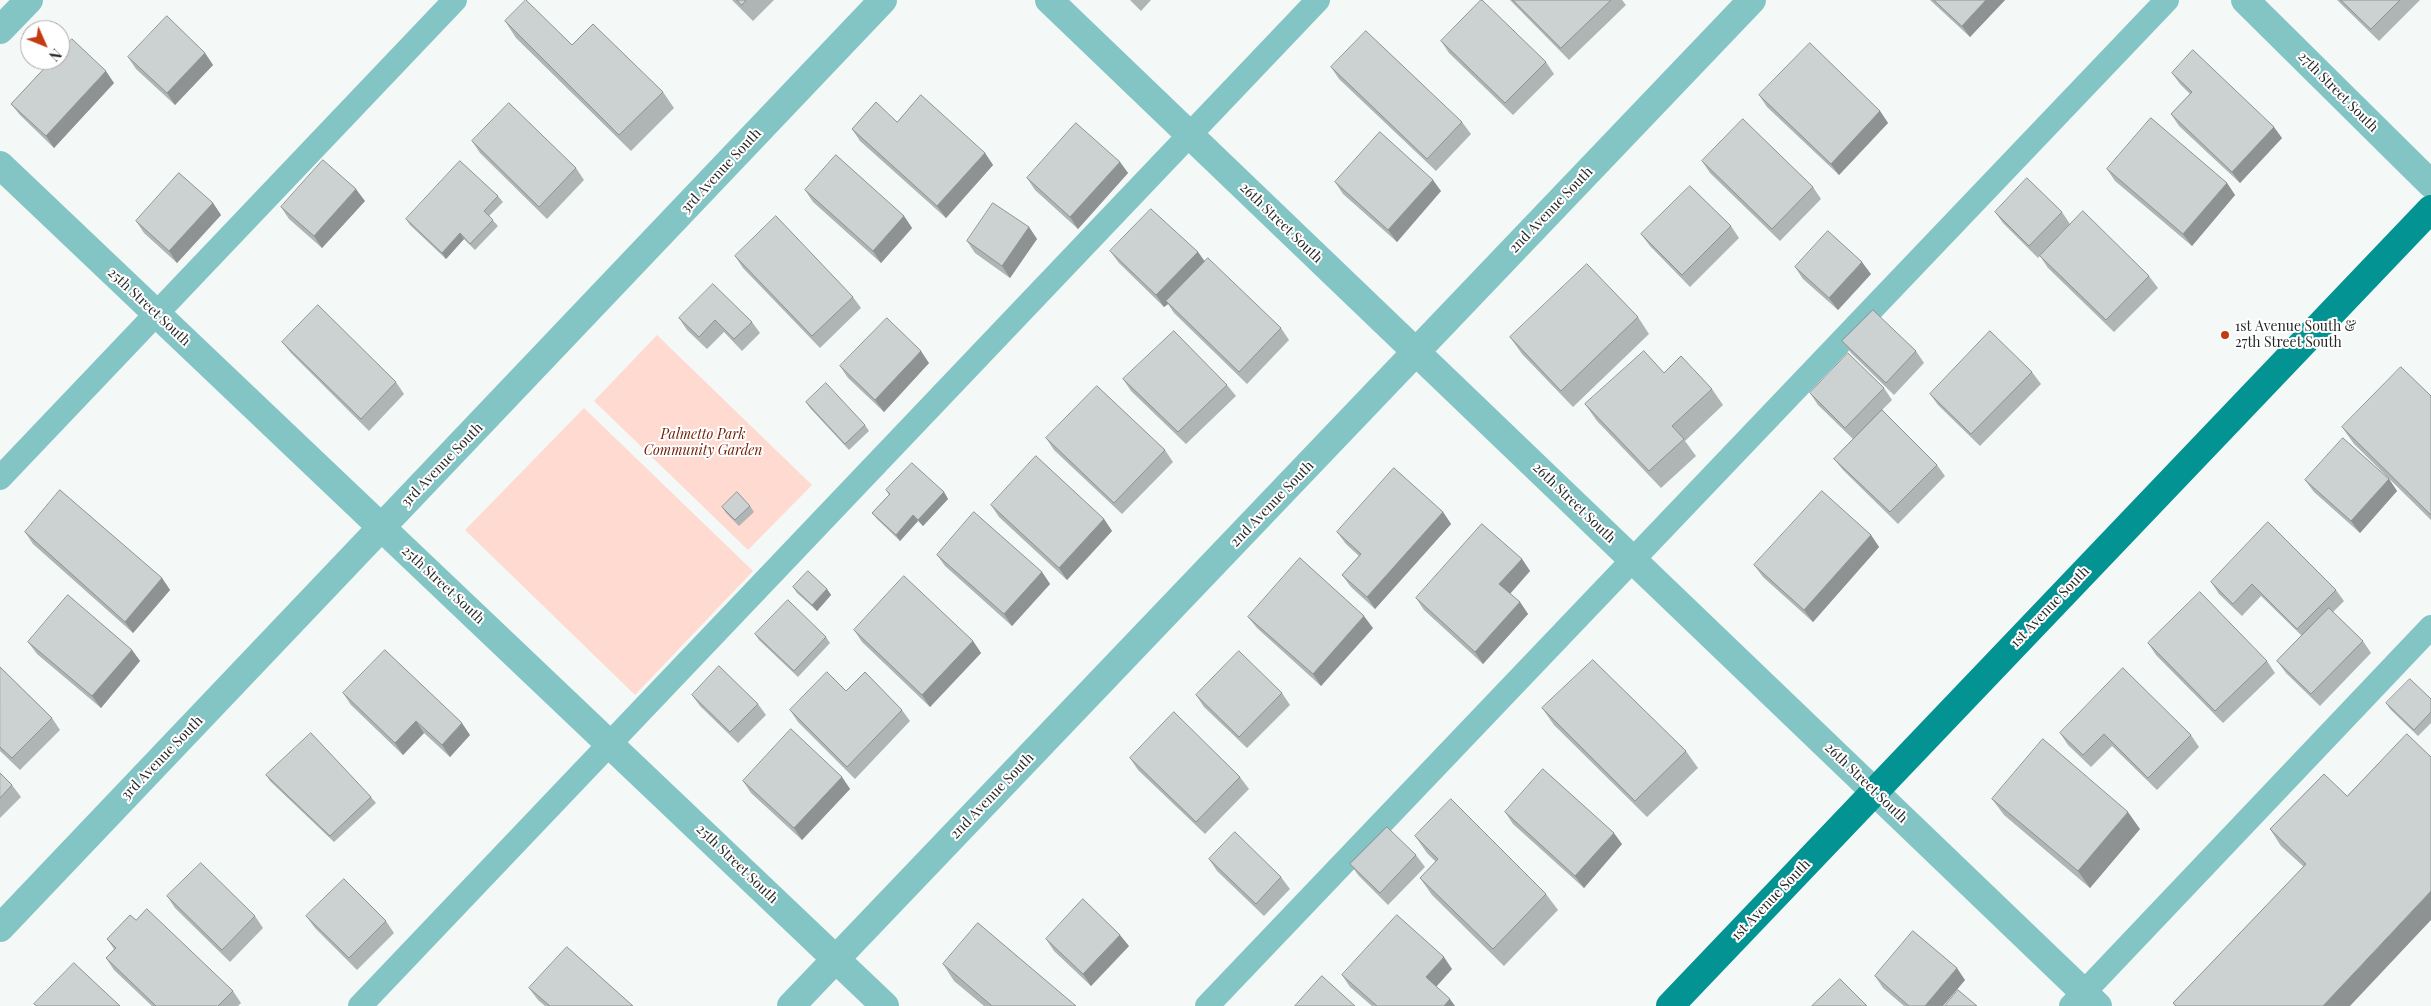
<!DOCTYPE html>
<style>
body{margin:0}
#map{position:relative;width:2431px;height:1006px;overflow:hidden;background:#f4f9f8;font-family:"Playfair Display",serif}
canvas{display:block}
.north{position:absolute;left:20px;top:20px;width:50px;height:50px;box-sizing:border-box;background:#fff;border:1px solid #a8a9a9;border-radius:50%;rotate:134deg;font-size:14px;font-weight:700;line-height:20px;text-align:center;color:#252727}
.north::after{content:'';display:block;margin:auto;width:18px;height:22px;background:#c43b13;clip-path:polygon(50% 0,100% 100%,50% 72%,0 100%)}
</style>
<div id="map">
<canvas width="2431" height="1006"></canvas>
<div class="north">N</div>
</div>
<script>
const ctx = document.querySelector('canvas').getContext('2d');
ctx.lineJoin = 'round';
function fillPath(path, color) {
  ctx.fillStyle = color;
  ctx.fill(path, 'evenodd');
}
function stroke(path, color, width, dash) {
  ctx.strokeStyle = color;
  ctx.lineWidth = width;
  ctx.lineCap = dash ? 'butt' : 'round';
  ctx.setLineDash(dash || []);
  ctx.stroke(path);
}
function label(font, color, halo, rows, align = 'center') {
  ctx.font = font + ' "Playfair Display",serif';
  ctx.lineWidth = 4;
  ctx.setLineDash([]);
  ctx.textBaseline = 'middle';
  ctx.strokeStyle = halo;
  ctx.fillStyle = color;
  for (const [text, x, y, turn = 0] of rows) {
    ctx.save();
    ctx.translate(x, y);
    ctx.rotate((+turn || 0) * Math.PI / 180);
    ctx.textAlign = isNaN(turn) ? turn : align;
    if (halo) ctx.strokeText(text, 0, 0);
    ctx.fillText(text, 0, 0);
    ctx.restore();
  }
}
fillPath(new Path2D(`
 M657 335 812 485 748 550 594 401Z
 M584 408 753 571 635 695 465 530Z`), '#ffdad0');
stroke(new Path2D(`
 M0 478 455 0
 M360 1006 1318 0
 M1207 1006 2167 0
 M2071 1006 2431 627`), '#82c5c4', 24);
stroke(new Path2D(`
 M1049 0 2098 1006
 M2245 0 2431 184
 M0 30 29 0
 M0 165 885 1006
 M0 928 883 0
 M791 1006 1752 0`), '#82c5c4', 28);
stroke(new Path2D(`
 M1670 1006 2431 209`), '#049393', 28);
fillPath(new Path2D(`
 M732 0H774L753 21Z
 M1130 0H1151L1141 11Z
 M1510 0H1622L1626 5 1569 60Z
 M1930 0H2005L1970 37Z
 M2337 0H2420L2379 41Z
 M505 21 572 45 663 92 674 108 631 151 516 38Z
 M1441 41 1546 62 1554 74 1513 115 1449 53Z
 M205 53 213 65 175 105 136 69 128 57Z
 M1331 67 1462 122 1471 134 1436 171 1339 79Z
 M2172 73 2282 138 2240 183 2179 126 2171 114 2190 94 2180 84Z
 M114 83 54 148 20 115 11 104Z
 M1759 95 1880 111 1888 123 1839 175 1767 107Z
 M897 122 985 153 993 165 946 218 860 141 852 129Z
 M472 141 576 168 584 180 547 219 480 153Z
 M1702 161 1813 187 1821 199 1780 241 1710 173Z
 M1120 162 1128 173 1078 229 1035 190 1027 178Z
 M2107 169 2227 183 2235 195 2192 246 2115 181Z
 M1335 182 1441 191 1397 242 1343 194Z
 M805 190 904 216 912 228 881 263 813 202Z
 M498 196 503 202 489 216 498 226 475 250 464 239 446 259 410 225 406 219Z
 M365 201 322 248 289 219 281 207Z
 M213 203 221 215 177 263 144 233 136 221Z
 M1995 212H2062L2070 224 2038 258 2003 223Z
 M1731 226 1739 238 1690 287 1650 246 1641 234Z
 M1029 227 1037 239 1010 278 975 253 967 241Z
 M1110 251 1198 252 1204 261 1281 328 1289 340 1247 384 1174 313 1168 304 1164 307 1119 263Z
 M735 256 853 297 861 308 820 348 743 268Z
 M2040 256 2149 276 2158 288 2114 332 2048 268Z
 M1795 267 1871 274 1838 310 1803 279Z
 M1638 317 1649 334 1573 407 1522 354 1510 337Z
 M679 318 752 322 760 333 742 351 724 332 707 349 687 330Z
 M1842 341 1916 351 1924 363 1894 395 1851 353Z
 M282 342 396 382 404 394 369 431 291 353Z
 M929 363 884 412 848 378 840 366Z
 M2032 372 2041 384 1980 446 1938 405 1930 394Z
 M1664 373 1712 389 1723 405 1685 441 1696 456 1661 488 1597 421 1585 404Z
 M1123 379 1227 385 1236 396 1186 444 1131 391Z
 M1884 388 1892 400 1882 410 1937 465 1945 476 1898 524 1843 470 1834 459 1853 439 1818 405 1810 393Z
 M2431 396V520L2354 444 2342 427Z
 M806 402 865 425 869 431 849 450 810 408Z
 M1046 438 1165 450 1173 462 1122 514 1054 450Z
 M2389 479 2397 491 2360 533 2314 492 2305 480Z
 M886 490 944 492 948 499 923 526 918 521 900 541 877 519 872 513 889 495Z
 M991 505 1104 519 1112 531 1067 580 999 517Z
 M750 506 754 512 739 526 726 513 722 507Z
 M1443 512 1451 524 1375 609 1351 587 1342 575 1359 556 1346 544 1337 532Z
 M25 532 162 578 170 590 133 633 33 544Z
 M1871 535 1879 547 1813 622 1763 577 1754 565Z
 M937 555 1042 572 1050 584 1012 626 945 566Z
 M1522 559 1530 571 1510 594 1520 602 1528 614 1483 664 1424 610 1416 598Z
 M2211 582 2336 590 2344 601 2333 612 2363 641 2371 653 2320 706 2286 673 2277 661 2302 636 2261 596 2242 616 2219 594Z
 M793 587 827 589 831 595 817 611 797 593Z
 M1248 617 1373 628 1321 686 1257 628Z
 M854 630 973 641 981 653 930 707 862 642Z
 M755 634 826 637 830 643 798 677 759 640Z
 M28 642 132 650 140 661 101 708 37 654Z
 M2148 643 2267 661 2275 673 2223 723 2156 655Z
 M0 667 52 718 60 730 20 770 0 751Z
 M846 691 902 710 910 721 855 779 798 722 790 710Z
 M343 693 470 735 450 757 424 733 403 755 351 705Z
 M1282 693 1290 705 1247 748 1204 707 1196 695Z
 M692 695 758 704 766 715 738 743 700 706Z
 M2431 699V723L2418 736 2390 709 2386 703Z
 M1542 708 1686 751 1698 768 1647 817 1554 725Z
 M2060 733 2191 735 2199 747 2157 790 2112 746 2091 767 2068 745Z
 M1130 758 1240 777 1249 789 1205 834 1138 770Z
 M0 773 12 785 21 797 0 818Z
 M2324 774 2350 1006H2175L2173 1003 2304 867 2281 846 2270 829Z
 M266 775 371 797 376 803 334 842 270 781Z
 M842 777 850 789 802 840 751 793 743 781Z
 M1992 799 2140 829 2090 888 2004 815Z
 M1505 812 1622 844 1584 888 1513 824Z
 M1415 836 1546 894 1558 910 1504 966 1432 895 1420 878 1436 862 1427 853Z
 M1416 855 1425 867 1388 905 1359 876 1350 864Z
 M1209 859 1281 877 1290 889 1264 916 1217 871Z
 M167 896 255 916 263 928 230 962 175 908Z
 M306 916 386 921 394 933 357 970 315 928Z
 M136 920 233 991 241 1003 238 1006H152L114 970 106 958 114 949 107 939Z
 M1046 939 1129 946 1091 986 1054 951Z
 M943 964 1076 1006H984L954 981Z
 M1452 969 1436 987 1455 1006H1372L1350 987 1342 975Z
 M1875 976 1965 980 1943 1006H1904L1883 988Z
 M529 988 633 1006H545L538 1000Z`), '#afb4b4');
fillPath(new Path2D(`
 M1986 0H2005L1970 37 1962 26Z
 M205 53 213 65 175 105 167 93Z
 M106 71 114 83 54 148 46 136Z
 M1880 111 1888 123 1839 175 1831 164Z
 M2274 127 2282 138 2240 183 2232 172Z
 M985 153 993 165 946 218 937 206Z
 M1120 162 1128 173 1078 229 1070 217Z
 M1433 180 1441 191 1397 242 1388 230Z
 M2227 183 2235 195 2192 246 2183 234Z
 M356 189 365 201 322 248 314 236Z
 M213 203 221 215 177 263 169 251Z
 M904 216 912 228 881 263 873 251Z
 M1029 227 1037 239 1010 278 1002 266Z
 M460 233 464 239 446 259 442 253Z
 M1198 252 1206 263 1166 301 1168 304 1164 307 1156 295Z
 M1862 262 1871 274 1838 310 1829 298Z
 M921 351 929 363 884 412 875 400Z
 M2389 479 2397 491 2360 533 2351 521Z
 M944 492 948 499 923 526 918 520Z
 M1443 512 1451 524 1375 609 1367 597Z
 M913 515 918 521 900 541 896 535Z
 M1104 519 1112 531 1067 580 1059 568Z
 M1871 535 1879 547 1813 622 1804 610Z
 M1522 559 1530 571 1508 596 1499 584Z
 M1042 572 1050 584 1012 626 1004 614Z
 M162 578 170 590 133 633 125 622Z
 M827 589 831 595 817 611 812 605Z
 M1520 602 1528 614 1483 664 1475 652Z
 M1364 616 1373 628 1321 686 1313 674Z
 M973 641 981 653 930 707 922 695Z
 M132 650 140 661 101 708 92 696Z
 M416 721 424 733 403 755 395 743Z
 M462 723 470 735 450 757 442 745Z
 M842 777 850 789 802 840 794 828Z
 M2128 812 2140 829 2090 888 2078 871Z
 M1614 833 1622 844 1584 888 1575 876Z
 M2431 891V920L2350 1006H2323Z
 M1120 935 1129 946 1091 986 1083 974Z
 M1444 957 1452 969 1434 989 1426 977Z
 M1957 968 1965 980 1943 1006H1925Z
 M1450 999 1455 1006H1444Z`), '#8f9292');
const building = new Path2D(`
 M526 0 572 45 593 24 663 92 619 135 505 21Z
 M737 0H746L742 5Z
 M1481 0H1482L1546 62 1505 103 1441 41Z
 M1513 0H1611L1561 48Z
 M1934 0H1986L1962 26Z
 M2341 0H2400L2371 29Z
 M167 16 205 53 167 93 128 57Z
 M1366 31 1462 122 1427 159 1331 67Z
 M72 39 106 71 46 136 11 104 52 60H60V51Z
 M1810 43 1880 111 1831 164 1759 95Z
 M2193 50 2274 127 2232 172 2171 114 2192 92 2172 73Z
 M921 95 985 153 937 206 852 129 876 102 897 122Z
 M509 103 576 168 539 207 472 141Z
 M2151 118 2227 183 2183 234 2107 169Z
 M1743 119 1813 187 1772 229 1702 161Z
 M1076 123 1120 162 1070 217 1027 178Z
 M1380 132 1433 180 1388 230 1335 182Z
 M836 155 904 216 873 251 805 190Z
 M323 160 356 189 314 236 281 207Z
 M460 161 498 196 484 211 493 220 470 244 460 233 442 253 406 219Z
 M179 173 213 203 169 251 136 221Z
 M2027 178 2062 212 2029 246 1995 212Z
 M1690 186 1731 226 1682 275 1641 234Z
 M993 203 1029 227 1002 266 967 241Z
 M1151 209 1198 252 1156 295 1110 251Z
 M2083 211 2149 276 2106 320 2040 256Z
 M776 216 853 297 812 336 735 256Z
 M1828 231 1862 262 1829 298 1795 267Z
 M1208 258 1281 328 1239 372 1166 301Z
 M1587 264 1638 317 1561 391 1510 337Z
 M713 284 752 322 734 339 715 320 699 337 679 318Z
 M318 305 396 382 361 419 282 342Z
 M1873 310 1916 351 1886 383 1842 341Z
 M887 318 921 351 875 400 840 366Z
 M1174 331 1227 385 1178 432 1123 379Z
 M1990 331 2032 372 1971 434 1930 394Z
 M1644 351 1664 373 1681 356 1712 389 1672 426 1684 439 1649 471 1585 404Z
 M1848 353 1884 388 1845 428 1810 393Z
 M2401 367 2431 396V515L2342 427Z
 M826 383 865 425 845 444 806 402Z
 M1097 386 1165 450 1114 503 1046 438Z
 M1882 410 1937 465 1890 512 1834 459Z
 M2343 438 2389 479 2351 521 2305 480Z
 M1036 456 1104 519 1059 568 991 505Z
 M912 463 944 492 918 520 913 515 896 535 872 513 890 494 886 490Z
 M1394 468 1443 512 1367 597 1342 575 1361 554 1337 532Z
 M60 490 162 578 125 622 25 532Z
 M1822 491 1871 535 1804 610 1754 565Z
 M737 492 750 506 735 520 722 507Z
 M974 512 1042 572 1004 614 937 555Z
 M2268 522 2336 590 2297 629 2252 584 2233 604 2211 582Z
 M1482 524 1522 559 1499 584 1520 602 1475 652 1416 598Z
 M1300 558 1364 616 1313 674 1248 617Z
 M808 571 827 589 812 605 793 587Z
 M904 576 973 641 922 695 854 630Z
 M2200 592 2267 661 2215 711 2148 643Z
 M68 595 132 650 92 696 28 642Z
 M788 600 826 637 794 671 755 634Z
 M2329 608 2363 641 2311 694 2277 661Z
 M385 650 462 723 442 745 416 721 395 743 343 693Z
 M1239 651 1282 693 1239 737 1196 695Z
 M1593 660 1686 751 1635 801 1542 708Z
 M719 666 758 704 730 732 692 695Z
 M0 667 52 718 12 758 0 747Z
 M2123 668 2191 735 2148 778 2104 734 2083 755 2060 733Z
 M827 672 846 691 865 672 902 710 847 767 790 710Z
 M2410 679 2431 699V712L2414 730 2386 703Z
 M1174 712 1240 777 1196 822 1130 758Z
 M791 729 842 777 794 828 743 781Z
 M311 733 371 797 330 836 266 775Z
 M2407 734 2431 757V891L2323 1006H2176L2173 1003 2306 864 2270 829 2324 774 2347 796Z
 M2043 739 2128 812 2078 871 1992 799Z
 M1543 769 1614 833 1575 876 1505 812Z
 M0 773 12 785 0 798Z
 M1451 799 1546 894 1493 949 1420 878 1438 859 1415 836Z
 M1387 827 1416 855 1380 893 1350 864Z
 M1235 832 1281 877 1256 904 1209 859Z
 M201 863 255 916 222 950 167 896Z
 M344 879 386 921 349 958 306 916Z
 M1083 899 1120 935 1083 974 1046 939Z
 M147 909 233 991 218 1006H156L106 958 116 948 107 939 130 915 136 920Z
 M1397 915 1444 957 1426 977 1450 999 1444 1006H1377L1342 975Z
 M978 923 1076 1006H992L943 964Z
 M1913 931 1957 968 1925 1006H1909L1875 976Z
 M567 947 633 1006H550L529 988Z
 M74 963 120 1006H37L34 1004Z
 M1322 976 1355 1006H1295Z
 M1840 979 1867 1006H1812Z
 M1958 990 1977 1006H1945Z`);
fillPath(building, '#ccd1d1');
stroke(building, '#8f9292', 1);
for (const [x, y, r, color] of [
 [2225,335,5,"#c43b13"]
]) {
  const dot = new Path2D();
  dot.arc(x, y, r, 0, 2 * Math.PI);
  ctx.fillStyle = color;
  ctx.fill(dot);
  stroke(dot, '#fff', 2);
}
label('14px', '#252727', '#fff', [
 ["27th Street South",2338,92,45],
 ["3rd Avenue South",721,171,-47],
 ["2nd Avenue South",1551,210,-46],
 ["26th Street South",1281,223,44],
 ["25th Street South",149,307,43],
 ["3rd Avenue South",442,465,-46],
 ["26th Street South",1574,503,44],
 ["2nd Avenue South",1272,504,-46],
 ["25th Street South",443,585,43],
 ["1st Avenue South",2050,607,-46],
 ["3rd Avenue South",162,758,-46],
 ["26th Street South",1866,783,44],
 ["2nd Avenue South",992,796,-46],
 ["25th Street South",737,864,44],
 ["1st Avenue South",1771,900,-46]
]);
label('14px', '#252727', '#fff', [
 ["1st Avenue South &",2235,327],
 ["27th Street South",2235,343]
], 'left');
label('italic 14px', '#6f1c05', '#fff', [
 ["Palmetto Park",703,435],
 ["Community Garden",703,451]
]);
</script>
